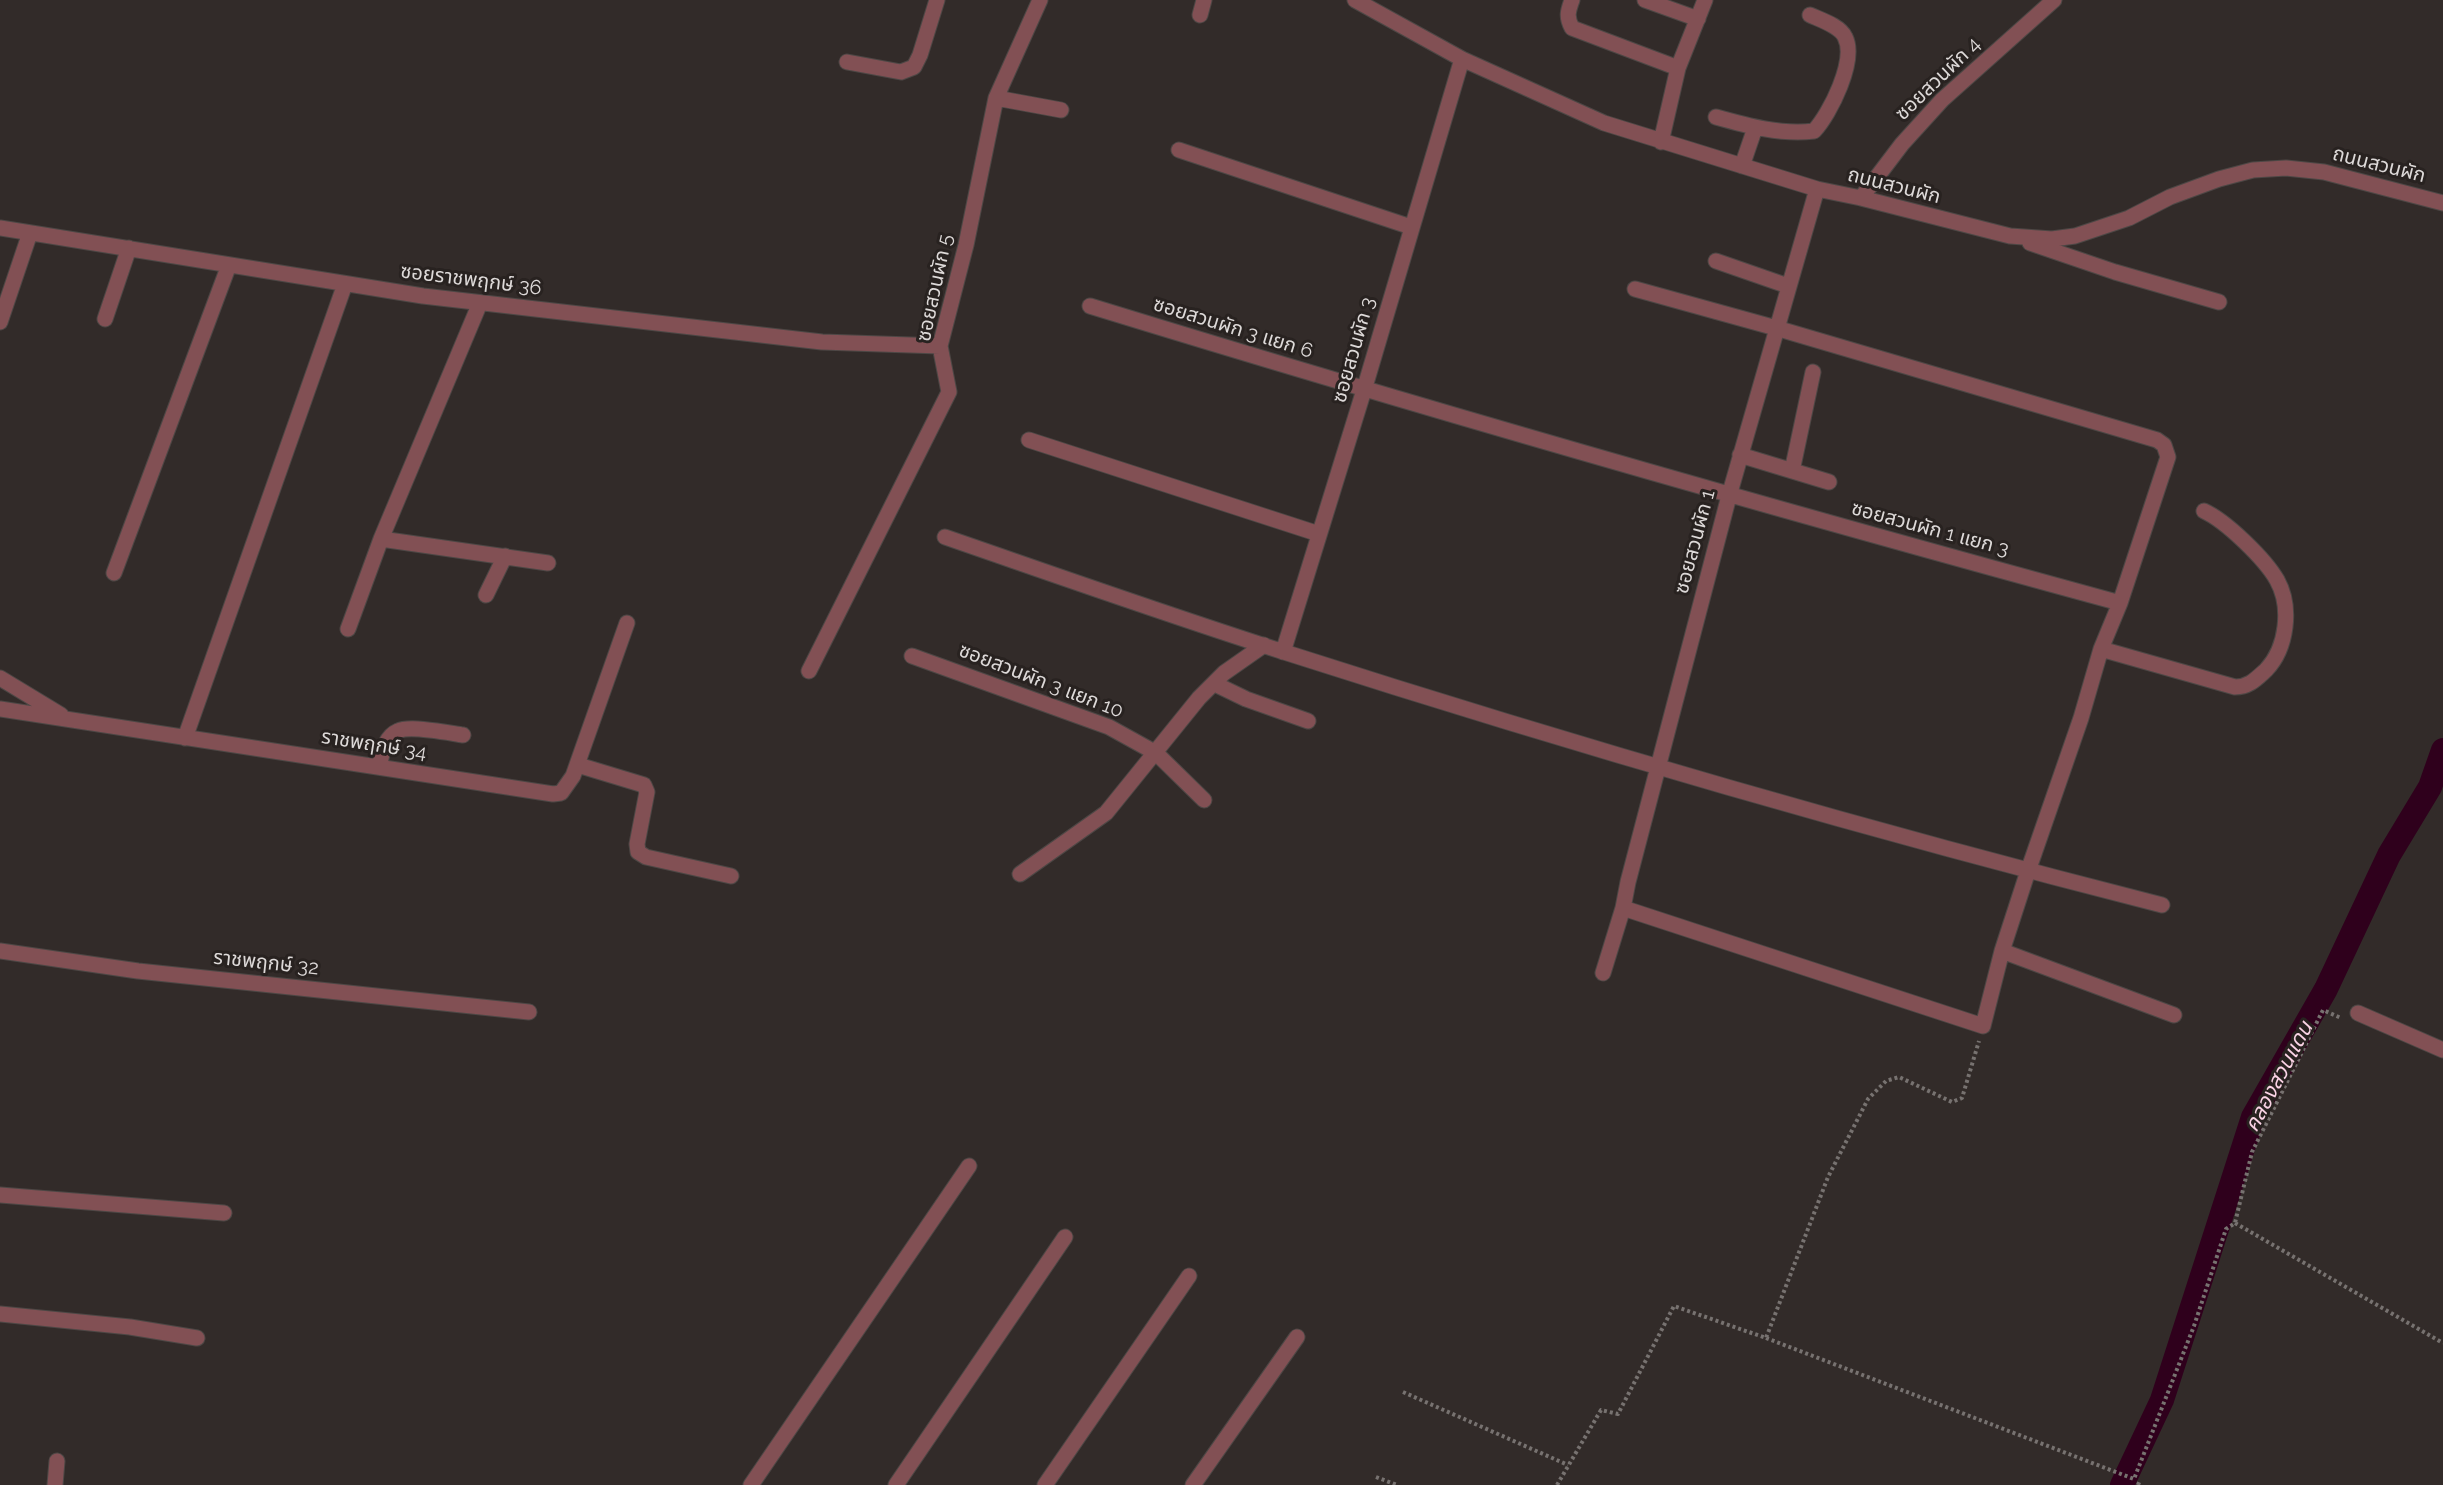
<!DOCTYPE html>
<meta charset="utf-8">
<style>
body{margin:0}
canvas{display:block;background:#322b29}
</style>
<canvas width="2443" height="1485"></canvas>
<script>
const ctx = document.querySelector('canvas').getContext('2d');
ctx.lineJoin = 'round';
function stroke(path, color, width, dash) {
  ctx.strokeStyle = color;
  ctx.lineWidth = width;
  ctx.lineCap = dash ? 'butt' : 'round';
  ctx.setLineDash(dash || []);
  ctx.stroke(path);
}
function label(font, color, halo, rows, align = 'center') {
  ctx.font = font + ' Raleway,"Noto Sans Thai",sans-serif';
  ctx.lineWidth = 6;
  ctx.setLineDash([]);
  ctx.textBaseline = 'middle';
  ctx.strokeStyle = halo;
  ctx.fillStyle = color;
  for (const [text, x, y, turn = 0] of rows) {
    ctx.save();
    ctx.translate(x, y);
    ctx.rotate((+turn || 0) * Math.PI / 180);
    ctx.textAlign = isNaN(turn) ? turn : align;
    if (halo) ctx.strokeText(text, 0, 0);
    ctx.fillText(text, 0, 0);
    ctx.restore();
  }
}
stroke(new Path2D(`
 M2122 1485 2162 1400 2253 1117 2326 989 2389 855 2430 787 2443 750`), '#2f001c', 24);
const minor = new Path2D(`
 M1355 0 1462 59 1604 123 1817 189 1861 198 2010 236 2052 239 2075 236 2129 218 2170 197 2219 179 2253 170 2286 168 2324 172 2443 203
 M1572 0C1568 11 1566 17 1572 28L1678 68
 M1645 0 1698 19
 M1200 15 1204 0
 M847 62 901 72 914 67 920 55 937 0
 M996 98 1061 110
 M1716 117C1748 126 1781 135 1814 131 1830 114 1857 60 1845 37 1840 26 1821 20 1810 15
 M1661 142 1678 68 1705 0
 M1179 150 1411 227
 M1742 166 1755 128
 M1861 198 1902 144 1942 100 2054 0
 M0 228 423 296 822 342 940 346
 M2030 243 2115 272 2219 302
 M1716 261 1788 286
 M1090 306C1432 411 1775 509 2120 603
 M105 319 129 248
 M0 322 30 233
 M1029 440 1319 534
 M1740 455 1829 482
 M1792 471 1813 372
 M945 537C1058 576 1171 616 1284 652 1574 745 1867 830 2162 905
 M381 539 548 563
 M114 573 229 265
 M486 595 505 556
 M348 629 381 539 480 303
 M2101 649 2235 687C2249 687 2256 679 2266 670 2287 648 2292 607 2277 580 2265 559 2226 521 2204 511
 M1283 652 1364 390 1462 59
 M912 656 1109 727 1156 753 1204 800
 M809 671 949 392 940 346 966 245 996 98 1040 0
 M0 678 61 715
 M1215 684 1246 699 1308 721
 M0 709 553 794 561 793 573 776 627 623
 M185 738 345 284
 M578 765 644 785 647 792 637 844 638 852 646 857 731 876
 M379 767C382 755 384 737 398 731 410 725 449 733 463 735
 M1020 874 1106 813 1199 698 1224 673 1264 645
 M1623 908 1983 1026 2002 951 2028 871 2081 718 2101 649 2120 603 2168 457 2164 445 2157 440 1776 328 1635 289
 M0 951 138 971 529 1012
 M2002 951 2174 1015
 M1603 973 1623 908 1628 882 1729 496 1817 189
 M2358 1013 2443 1050
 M0 1195 224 1213
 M0 1314 130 1327 197 1338
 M55 1485 57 1461
 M751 1485 969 1166
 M896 1485 1065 1237
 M1045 1485 1189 1276
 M1193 1485 1297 1337`);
stroke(minor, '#4d4745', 17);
stroke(new Path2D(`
 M2235 1223 2443 1343
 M1766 1338 2134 1479 2194 1326 2226 1229 2235 1223 2252 1152 2323 1010 2341 1018
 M1403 1392 1568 1465
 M1376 1477 1397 1485
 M1557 1485 1601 1410 1618 1414 1674 1306 1766 1338 1828 1177 1868 1099 1886 1081 1899 1077 1952 1102 1962 1098 1979 1041
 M2138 1485 2140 1480`), '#777270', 4, [3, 3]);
stroke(minor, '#825054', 15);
label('20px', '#ddd9d8', '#282220', [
 ["ซอยสวนผัก 4",1938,79,-44],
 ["ถนนสวนผัก",2379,165,14],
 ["ถนนสวนผัก",1894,186,14],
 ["ซอยราชพฤกษ์ 36",471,280,7],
 ["ซอยสวนผัก 5",935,288,-78],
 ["ซอยสวนผัก 3 แยก 6",1233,328,17],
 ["ซอยสวนผัก 3",1354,350,-74],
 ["ซอยสวนผัก 1 แยก 3",1930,529,15],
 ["ซอยสวนผัก 1",1695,542,-75],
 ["ซอยสวนผัก 3 แยก 10",1041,681,21],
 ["ราชพฤกษ์ 34",374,745,9],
 ["ราชพฤกษ์ 32",266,963,6]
]);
label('italic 21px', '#fad3e5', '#282220', [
 ["คลองสวนแดน",2279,1077,-62]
]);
</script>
